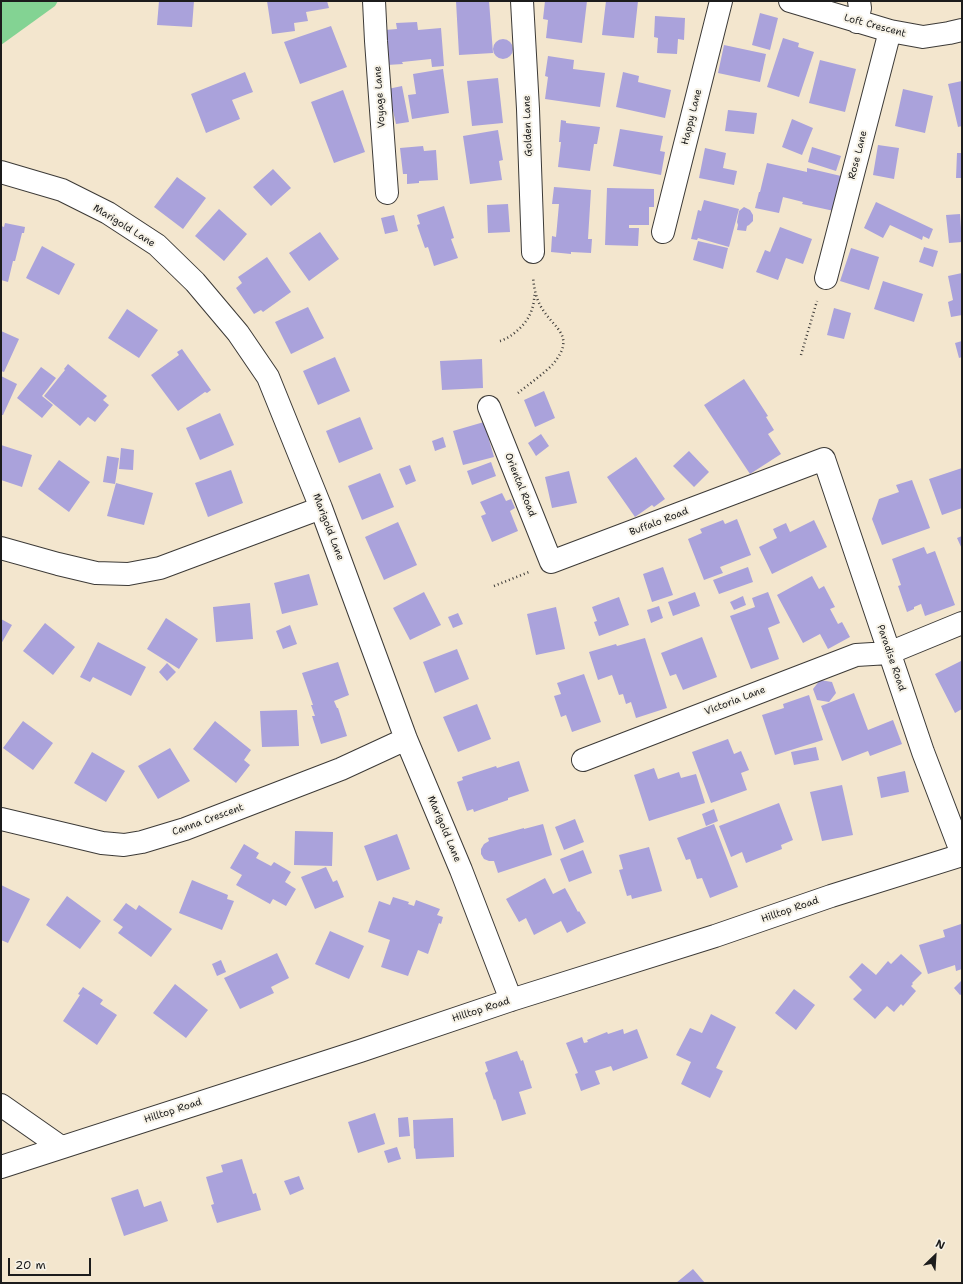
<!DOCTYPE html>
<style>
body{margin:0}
#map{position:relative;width:963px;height:1284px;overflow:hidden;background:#f3e6ce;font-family:"Shantell Sans",sans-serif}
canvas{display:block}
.frame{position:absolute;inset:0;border:2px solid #1c1c1c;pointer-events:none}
.north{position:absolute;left:915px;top:1236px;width:40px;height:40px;-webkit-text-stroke:3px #f7f3e8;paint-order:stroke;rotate:25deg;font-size:11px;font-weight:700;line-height:16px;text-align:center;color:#1c1c1c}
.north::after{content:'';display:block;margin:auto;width:14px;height:18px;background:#1c1c1c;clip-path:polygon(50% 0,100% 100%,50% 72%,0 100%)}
.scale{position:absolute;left:8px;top:1258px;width:83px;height:18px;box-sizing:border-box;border:2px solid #1c1c1c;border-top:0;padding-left:5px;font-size:12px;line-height:14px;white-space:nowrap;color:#1c1c1c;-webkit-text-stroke:3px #f7f3e8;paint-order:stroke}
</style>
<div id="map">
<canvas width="963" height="1284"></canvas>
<div class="frame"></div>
<div class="north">N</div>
<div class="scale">20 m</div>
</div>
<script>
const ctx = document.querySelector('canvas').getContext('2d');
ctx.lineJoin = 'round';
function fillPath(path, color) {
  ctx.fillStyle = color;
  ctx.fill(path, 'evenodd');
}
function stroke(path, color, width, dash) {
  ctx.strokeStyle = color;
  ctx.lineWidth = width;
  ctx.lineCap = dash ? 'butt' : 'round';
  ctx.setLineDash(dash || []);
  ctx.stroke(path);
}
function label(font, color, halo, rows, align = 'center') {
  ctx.font = font + ' "Shantell Sans",sans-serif';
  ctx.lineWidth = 4;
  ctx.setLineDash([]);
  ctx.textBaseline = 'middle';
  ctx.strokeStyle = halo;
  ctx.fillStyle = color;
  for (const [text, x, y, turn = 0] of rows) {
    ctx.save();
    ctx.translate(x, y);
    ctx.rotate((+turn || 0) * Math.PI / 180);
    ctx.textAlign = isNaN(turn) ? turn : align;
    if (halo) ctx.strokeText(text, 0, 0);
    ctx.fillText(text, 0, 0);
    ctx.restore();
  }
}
fillPath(new Path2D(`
 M1 1H58L55 6 1 45Z`), '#83d393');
fillPath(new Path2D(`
 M159 1H194L192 27 157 25Z
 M267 1H327L329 8 306 12 308 21 294 23 295 31 272 34Z
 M456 1H489L493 53 459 55Z
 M545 1H587L582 43 546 38 548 20 543 19Z
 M606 1H638L634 38 602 35Z
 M760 13 778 18 770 50 752 45Z
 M655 16 685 18 684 40 678 39 677 54 657 53 658 38 654 37Z
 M417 22 418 30 441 28 444 66 432 67 431 59 402 62 403 64 387 65 385 30 397 29 396 23Z
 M331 26 347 67 300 84 284 42Z
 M783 38 799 43 798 47 814 52 799 97 767 87Z
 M493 49a10 10 0 1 1 20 0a10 10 0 1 1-20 0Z
 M724 45 766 54 760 82 718 73Z
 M548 56 574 60 573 69 605 73 600 107 545 99 548 77 545 76Z
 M820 60 856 69 845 112 809 103Z
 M443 69 449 113 412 119 408 95 416 94 413 74Z
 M245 72 253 92 232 100 240 119 206 133 191 94Z
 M623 72 639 76 638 82 671 90 665 118 616 107Z
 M498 78 503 123 472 126 467 81Z
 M962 81V126L958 127 948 84Z
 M402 86 409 122 396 124 388 89Z
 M903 89 933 96 925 133 895 126Z
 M343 90 365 152 334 163 311 102Z
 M728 110 757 113 754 134 725 131Z
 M792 119 813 128 802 155 782 147Z
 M561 120 566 121V123L600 127 597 144H594L590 171 558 167 561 142H559Z
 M620 129 663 136 660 151 665 152 661 175 613 166Z
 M498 130 503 160 499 161 502 180 470 184 463 136Z
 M878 145 899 148 894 179 873 175Z
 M423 146 424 151 436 150 438 180 419 181V183L407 184V174H403L400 148Z
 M812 147 841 156 836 171 808 162Z
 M705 148 726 153 723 168 737 171 734 185 699 178Z
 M957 153H962V178H956Z
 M767 163 807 172V168L841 176 834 211 802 204 803 202 783 197 779 213 755 208 759 192H760Z
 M273 169 291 188 271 206 253 187Z
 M177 177 206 198 183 229 154 207Z
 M554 187 591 190 588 239H592L591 253 571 252V254L551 252 552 236 556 237 559 204H552Z
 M607 188 654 189V207H649V225H629V228H639L638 246 605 245Z
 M704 200 739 209 729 247 698 238 697 240 691 239 698 210 701 211Z
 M876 202 933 229 929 239 923 236 922 240 890 225 883 238 864 228Z
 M508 204 510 232 488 233 487 205Z
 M444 206 454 238 451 239 458 258 434 266 428 247 425 248 417 225 420 224 417 215Z
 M744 207 750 210 753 215V221L749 225 747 226 746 231 737 230 738 225 737 222 739 211Z
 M219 209 247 234 224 261 195 236Z
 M960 214 962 242 949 243 946 215Z
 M394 215 398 231 385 234 381 218Z
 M5 223 25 227 24 233H22L15 261H13L8 282 1 280V226L4 227Z
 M780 227 812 239 803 264 786 258 778 280 756 272 765 250 770 252Z
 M320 232 339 259 309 281 289 253Z
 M698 241 728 248 723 269 693 260Z
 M42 246 75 264 59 295 26 278Z
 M924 247 938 251 933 267 919 262Z
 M851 248 879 257 869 290 840 281Z
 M267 257 291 292 263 312 261 310 254 314 236 288 242 283 238 277Z
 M962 273V315L951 317 948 302 953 300 948 276Z
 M883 281 923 294 914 322 874 309Z
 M308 307 324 338 291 354 275 322Z
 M834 308 851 313 844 339 827 335Z
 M127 309 158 330 139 358 108 338Z
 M1 331 19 339 4 372 1 371Z
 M962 341V357L959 358 955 343Z
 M182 349 211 390 207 393 205 392 178 411 151 375 179 355 177 352Z
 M335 357 350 391 318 405 303 371Z
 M482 359 483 388 442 390 440 361Z
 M68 364 107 396 103 400 109 405 95 422 88 417 80 426 44 396 65 370 64 369Z
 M41 367 56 378 42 396 53 405 42 418 17 398Z
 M1 376 17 384 3 415H1Z
 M744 379 768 416 766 417 774 430 768 434 781 454 750 474 704 405Z
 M544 391 555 418 535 427 524 400Z
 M220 413 234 445 200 460 186 428Z
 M360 417 373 449 339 463 326 431Z
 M484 422 494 457 463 465 453 431Z
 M541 434 549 446 536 456 528 443Z
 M443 437 446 447 435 451 432 441Z
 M1 445 32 455 22 487 1 480Z
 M121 448 134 450 133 470 119 469Z
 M689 451 709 472 694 487 673 466Z
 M107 456 119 458 115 484 103 482Z
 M636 457 665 499 654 507 652 505 635 517 607 477Z
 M59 460 90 482 69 512 38 489Z
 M491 462 496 476 472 485 467 471Z
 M410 465 416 481 406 485 399 469Z
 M962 468V508L942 515 929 479Z
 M231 470 243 503 208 517 195 483Z
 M569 471 577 503 552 508 545 477Z
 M380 473 394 507 362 520 348 486Z
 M912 480 930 528 882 545 872 519 879 499 899 492 896 485Z
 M116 483 153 493 144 525 107 516Z
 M502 493 506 501 511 499 515 508 510 511 518 531 492 542 481 516 486 514 480 502Z
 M737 519 751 555 720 567 723 573 704 580 688 539 702 533 700 529 723 520 725 524Z
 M814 520 827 547 772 574 759 547 777 538 773 529 786 523 790 532Z
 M398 522 417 565 384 580 365 537Z
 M962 536V549L957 538Z
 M924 547 927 554 935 551 955 605 925 616 921 604 914 607V609L907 612 898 586 901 585 892 559Z
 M663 567 673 595 652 602 643 574Z
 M748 567 753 582 719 594 713 580Z
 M309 574 318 605 282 614 274 583Z
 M812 576 819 589 824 586 835 607 830 609 838 624 842 622 850 637 828 649 820 634 803 643 777 595Z
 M424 592 441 625 410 640 393 608Z
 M695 592 700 606 673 616 668 602Z
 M768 592 780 623 768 628 779 659 751 669 730 616 755 607 752 598Z
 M743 596 746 605 734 610 730 602Z
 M619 597 629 625 599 636 594 622 597 621 592 607Z
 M250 603 253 639 216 642 213 607Z
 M659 606 663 618 651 623 647 610Z
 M556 607 565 649 536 655 527 614Z
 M458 613 463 624 453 628 448 617Z
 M166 618 198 639 179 669 147 649Z
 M1 619 12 625 1 644Z
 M45 623 75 647 53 675 23 651Z
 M290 625 297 644 283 649 276 631Z
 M702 637 717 677 683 690 676 674 670 676 661 653Z
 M645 638 667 708 636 718 631 702 626 704 623 694 619 695 612 675 598 680 589 652 616 644 617 646Z
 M98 642 146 667 131 696 93 677 90 682 80 677Z
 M457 649 469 679 435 693 423 662Z
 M961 661 962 709 955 713 935 674Z
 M338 662 349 695 334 701 337 708H338L347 736 321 744 312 716H315L311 705H313L302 673Z
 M167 663 176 672 167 681 159 672Z
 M584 674 601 722 572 732 566 715 561 717 554 696 561 694 557 683Z
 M820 680 832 682 836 693 829 702 817 700 813 689Z
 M854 693 868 730 893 720 902 744 870 756 868 751 842 761 821 706Z
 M809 695 823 740 775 755 762 715 784 708 783 704Z
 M477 704 491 739 458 752 443 717Z
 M297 710 299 746 262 747 260 711Z
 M23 721 53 743 33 770 3 748Z
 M215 721 251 750 244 760 250 765 236 783 193 749Z
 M728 739 734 754 741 751 749 770 741 773 747 790 711 803 692 752Z
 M816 747 819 760 794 765 791 752Z
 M170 748 190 781 158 799 138 766Z
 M92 752 125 771 106 802 74 783Z
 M519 761 529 791 508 798V800L474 812 473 809 467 811 457 782 463 780 462 777 496 766 497 768Z
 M654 768 658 779 679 772 681 778 696 774 705 803 649 821 634 775Z
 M905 771 909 792 881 798 877 777Z
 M842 785 853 835 822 841 810 792Z
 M779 803 793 840 781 845 782 849 746 863 742 852 731 857 719 826Z
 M714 809 718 821 706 826 702 814Z
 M575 819 584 842 564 850 555 827Z
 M543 824 552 855 498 873 494 861H489L484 859 481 854V849L484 844 489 841 488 838 524 828V829Z
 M714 824 738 887 710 898 702 878 697 879 690 859 686 860 677 838Z
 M295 831 333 832 332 866 294 865Z
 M397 834 410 869 377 881 364 846Z
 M244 844 259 853 256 858 271 866 274 862 291 872 285 882 296 889 286 906 273 899 270 904 236 885 242 875 230 868Z
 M649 847 662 891 632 899 631 895 627 896 619 870 623 869 619 855Z
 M583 850 592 873 569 882 560 859Z
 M326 867 333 882 337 880 344 897 315 909 301 877Z
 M545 878 553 894 565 888 578 912 579 911 586 923 567 933 561 921 534 935 526 918 519 922 506 899Z
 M192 880 228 895 227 899 234 901 222 930 179 913Z
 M1 885 30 899 8 943 1 940Z
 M67 896 101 921 80 949 46 925Z
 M393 897 409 902 408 904 414 906 416 900 440 909 437 915 443 917 441 924 439 923 428 954 418 950 408 976 381 967 390 940 368 932 379 901 390 905Z
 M126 903 136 910 139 905 172 929 151 957 118 933 123 927 113 920Z
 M961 924 962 969 956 971 955 965 928 974 919 945 945 937 943 930Z
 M330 931 364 946 349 979 315 964Z
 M277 953 289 978 271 987 274 993 240 1009 224 978Z
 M901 954 922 973 912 983 913 984 911 986 916 991 903 1006 901 1004 894 1012 887 1006 875 1019 853 999 862 990 849 977 862 963 876 975 888 961 891 964Z
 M221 960 226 972 217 976 212 964Z
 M962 980V994L960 995 954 988Z
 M175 984 208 1010 186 1038 153 1013Z
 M83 987 103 1000 100 1004 117 1015 97 1045 63 1021 80 995 78 994Z
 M794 989 815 1005 796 1030 775 1013Z
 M711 1014 736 1027 716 1068 723 1071 710 1098 681 1084 691 1062 676 1055 690 1028 702 1033Z
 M623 1029 624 1034 637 1029 648 1058 613 1071 611 1066 595 1071 600 1084 581 1091 575 1074 578 1073 566 1043 582 1037 584 1043 588 1042 587 1040 607 1032 608 1034Z
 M517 1051 521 1061 523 1060 532 1088 519 1092 526 1114 502 1121 495 1099 494 1100 485 1073 488 1071 485 1062Z
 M375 1113 385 1144 358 1153 348 1122Z
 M408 1117 410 1136 399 1137 398 1118Z
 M453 1118 454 1157 416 1159 415 1148 414 1149 413 1120Z
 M397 1147 401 1159 388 1163 384 1151Z
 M242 1159 253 1194 256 1193 261 1210 217 1223 211 1205 214 1204 206 1177 223 1172 221 1165Z
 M299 1176 304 1189 290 1195 284 1181Z
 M138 1189 144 1207 161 1201 168 1221 124 1236 111 1198Z
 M693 1269 705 1283H676Z`), '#aaa2db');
const minor = new Path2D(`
 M374 1 376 41 387 193
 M522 1 528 109 533 252
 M790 1 890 31 923 37 949 33 962 30
 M857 22 860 8 859 1
 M1 172 62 190 108 213 157 245 195 282 238 333 268 377 321 508 406 739 461 870 511 1000
 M663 232 721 1
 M826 278 890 31
 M489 407 551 562 824 459 923 752 962 854
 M1 548 58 564 96 573 128 574 160 568 321 508
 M583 760 856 655 889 653 962 623
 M1 819 102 843 124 845 142 842 185 829 341 769 406 739
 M1 1105 61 1147
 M1 1167 360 1051 511 1000 715 936 831 896 962 855`);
stroke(minor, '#3c3a37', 24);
stroke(new Path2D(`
 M500 341C513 337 528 323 532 309 534 304 534 298 535 293
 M801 355 817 301
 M518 393C529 384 545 373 554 363 575 336 556 330 543 310 536 300 534 288 533 277
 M494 586 529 572`), '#3c3a37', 2.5, [1, 3]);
stroke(minor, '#fff', 22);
label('10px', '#1c1c1c', '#f7f3e8', [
 ["Loft Crescent",875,26,15],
 ["Voyage Lane",380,97,-94],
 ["Happy Lane",692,117,-76],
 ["Golden Lane",528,126,-92],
 ["Rose Lane",858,155,-76],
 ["Marigold Lane",124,226,32],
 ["Oriental Road",520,485,68],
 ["Buffalo Road",659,522,-21],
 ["Marigold Lane",328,527,69],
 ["Paradise Road",891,658,71],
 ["Victoria Lane",735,701,-21],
 ["Canna Crescent",208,820,-20],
 ["Marigold Lane",444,829,67],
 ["Hilltop Road",790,910,-19],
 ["Hilltop Road",481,1010,-18],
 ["Hilltop Road",173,1111,-18]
]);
</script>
